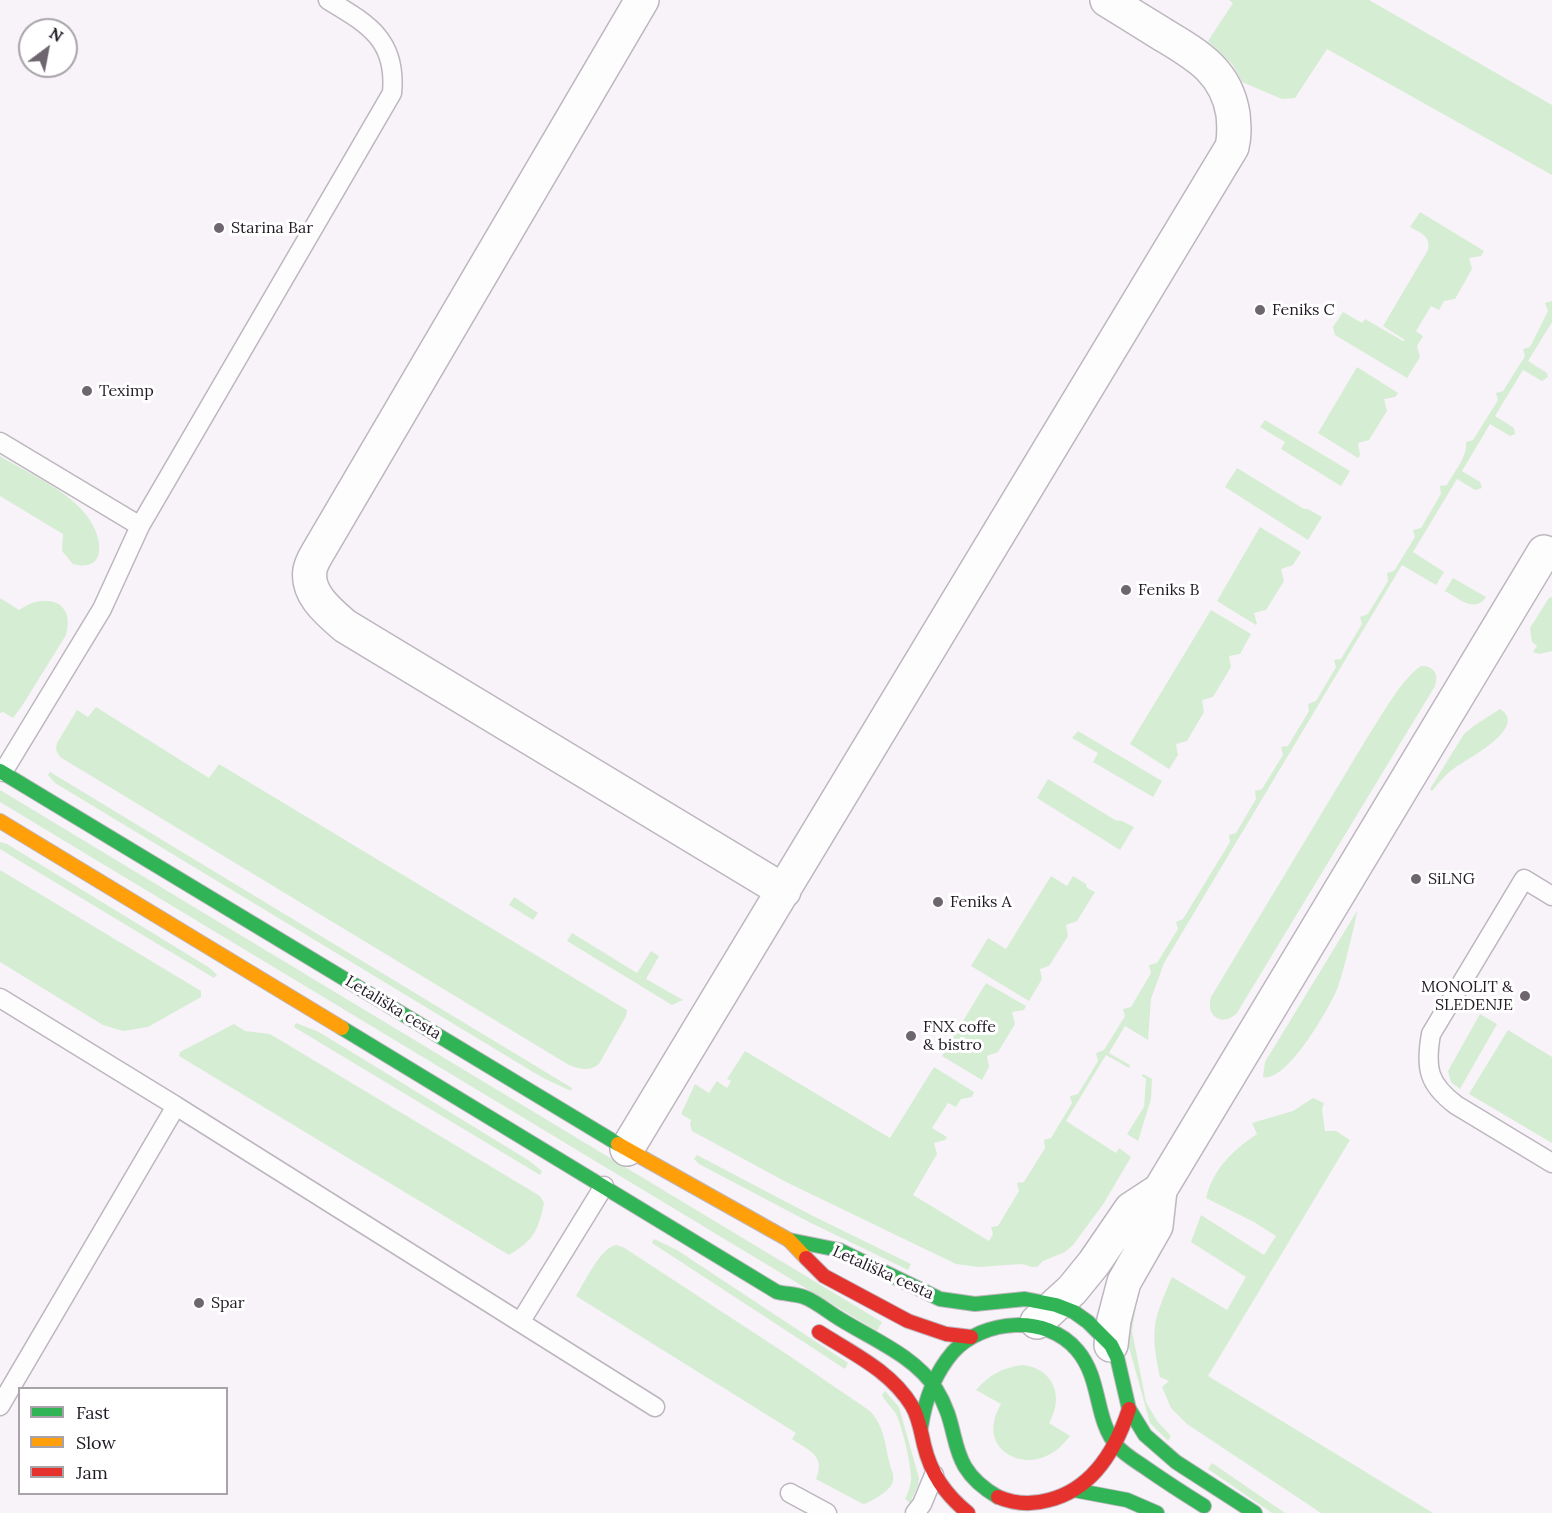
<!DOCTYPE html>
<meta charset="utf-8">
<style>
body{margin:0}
#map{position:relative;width:1552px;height:1513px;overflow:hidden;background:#f8f3f9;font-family:Lora,serif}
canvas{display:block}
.legend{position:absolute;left:18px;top:1387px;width:210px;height:108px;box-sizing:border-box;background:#fff;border:2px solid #a7a3a8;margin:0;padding:8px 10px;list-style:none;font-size:18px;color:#231a25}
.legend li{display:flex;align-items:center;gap:12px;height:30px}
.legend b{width:30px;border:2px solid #a7a3a8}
.north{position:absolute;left:18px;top:18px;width:60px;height:60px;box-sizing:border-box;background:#fff;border:2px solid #a7a3a8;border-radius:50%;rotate:32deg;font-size:16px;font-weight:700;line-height:24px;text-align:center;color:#231a25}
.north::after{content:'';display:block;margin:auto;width:21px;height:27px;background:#6e666f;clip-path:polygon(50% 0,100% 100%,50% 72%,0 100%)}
</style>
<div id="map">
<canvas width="1552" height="1513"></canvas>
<ul class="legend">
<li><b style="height:8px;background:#30b455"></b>Fast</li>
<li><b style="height:8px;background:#ff9f0a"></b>Slow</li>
<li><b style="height:8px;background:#e5322d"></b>Jam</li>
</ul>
<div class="north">N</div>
</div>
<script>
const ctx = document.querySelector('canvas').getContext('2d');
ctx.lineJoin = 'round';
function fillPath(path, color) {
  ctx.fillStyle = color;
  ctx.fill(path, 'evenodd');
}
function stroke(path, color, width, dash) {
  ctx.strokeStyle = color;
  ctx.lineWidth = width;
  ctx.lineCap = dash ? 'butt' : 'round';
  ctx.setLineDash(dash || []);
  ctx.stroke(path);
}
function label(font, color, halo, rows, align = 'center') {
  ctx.font = font + ' Lora,serif';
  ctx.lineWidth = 6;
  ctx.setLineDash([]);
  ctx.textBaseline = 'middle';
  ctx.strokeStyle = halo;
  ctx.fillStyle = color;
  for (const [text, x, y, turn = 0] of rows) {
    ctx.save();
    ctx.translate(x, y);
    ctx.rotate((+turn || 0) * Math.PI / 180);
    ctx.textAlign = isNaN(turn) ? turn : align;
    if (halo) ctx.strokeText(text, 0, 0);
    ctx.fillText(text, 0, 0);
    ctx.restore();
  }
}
fillPath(new Path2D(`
 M1229 0H1369L1552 105V175L1327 49 1295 98 1282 99 1242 82 1233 65 1208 41 1233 3Z
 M1420 212 1484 251 1481 256 1469 258 1472 269 1455 299 1444 301 1439 310 1431 306 1416 331 1423 336 1417 346 1420 357 1407 378 1335 335 1333 327 1343 312 1362 323 1365 319 1403 341 1405 340 1383 326 1428 250C1431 236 1421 233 1410 227Z
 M1552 301V322L1528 361 1547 373 1548 377 1542 381 1523 370 1495 416 1514 428 1515 434 1510 436 1490 424 1462 471 1480 482 1482 488 1475 490 1457 479 1413 552 1444 572 1436 585 1402 565 1164 963 1151 999 1148 1040 1125 1026 1109 1053 1130 1065 1129 1068 1106 1055 1066 1121 1116 1153 1119 1148 1131 1157 1104 1203 1073 1245 1065 1252 1043 1261 1037 1267H1032L1022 1264 978 1267 956 1264 786 1182 692 1131 690 1124 691 1120 681 1114 695 1084 709 1093 717 1081 727 1088 731 1081 727 1079 745 1051 890 1138 934 1067 974 1092 972 1097 961 1099 956 1107 948 1103 932 1128 947 1137 945 1140 934 1143 937 1154 913 1195 989 1241 993 1234 991 1227 998 1226 1019 1191 1017 1183 1024 1182 1045 1148 1044 1140 1051 1138 1072 1103 1070 1096 1078 1094 1098 1061 1096 1053 1104 1050 1125 1016 1123 1009 1131 1007 1151 973 1149 965 1157 963 1178 929 1176 922 1183 919 1230 842 1229 835 1236 833 1256 799 1255 791 1262 789 1283 755 1281 747 1288 746 1309 711 1308 704 1316 701 1336 667 1334 660 1341 659 1362 624 1360 617 1368 614 1388 581 1387 573 1394 571 1415 537 1413 530 1421 528 1441 494 1440 486 1447 485C1454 472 1468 456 1466 442L1473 440 1498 400 1496 393 1503 391 1525 356 1523 349 1530 347 1548 311 1545 303Z
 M1357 367 1398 393 1395 397 1384 399 1387 411 1369 440 1358 443 1360 455 1358 458 1318 433Z
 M1265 420 1350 471 1341 486 1281 449 1285 442 1260 427Z
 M0 456C34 477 93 500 99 543 99 550 100 556 95 561 88 567 81 566 73 564L62 551 63 534 0 496Z
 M1237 468 1304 509H1308L1322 517 1308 540 1225 487Z
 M1260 527 1301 552 1293 565 1281 569 1284 581 1266 610 1254 613 1257 624 1256 625 1217 601Z
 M1453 578 1486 597C1475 614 1458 598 1445 591Z
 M1552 597V651L1539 654 1533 652 1537 646 1532 642 1530 628 1549 598Z
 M0 598 19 610C44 592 76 600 66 635L22 706 13 718 3 712 0 713Z
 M1211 610 1251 634 1240 654 1229 656 1231 667 1213 697 1202 700 1204 712 1187 741 1176 744 1178 755 1169 769 1130 744Z
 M1421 666C1434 666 1439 674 1435 686L1237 1013C1223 1027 1205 1017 1211 997L1370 733C1384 712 1401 680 1421 666Z
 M96 707 209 778 219 764 627 1010 626 1016 599 1064C589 1072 579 1069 569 1065L60 757 56 750 57 743 77 710 88 717Z
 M1500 709C1529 727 1469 758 1456 767 1447 773 1439 782 1432 791L1430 789 1464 734 1475 725Z
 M1078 731 1162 781 1153 797 1093 762 1098 753 1072 738Z
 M50 772 572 1088 571 1091 543 1078 55 783 48 775Z
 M1048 779 1115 820 1122 821 1134 827 1120 850 1037 798Z
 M0 790 882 1322 877 1331 0 802Z
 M0 842 7 844 210 968 217 975 214 978 0 849Z
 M0 870 201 991V997L148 1027 123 1031 103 1025 0 962Z
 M1051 876 1067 886 1073 876 1086 884 1087 888 1095 892 1077 921 1066 925 1068 936 1049 966 1040 969 1042 979 1029 1001 971 966 988 938 1006 949Z
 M514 897 538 913 533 920 509 905Z
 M1357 911C1357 917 1342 978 1338 987 1330 1007 1287 1083 1263 1077L1265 1062Z
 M572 933 637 973 651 951 659 956 646 979 683 1000 672 1005 567 941Z
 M986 983 1026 1006 1024 1010 1012 1012 1015 1024 998 1052 987 1056 989 1067 982 1080 942 1056Z
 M1480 1014 1497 1024 1460 1089 1451 1082 1448 1071Z
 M296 1023 319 1032 528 1160 542 1171 540 1175 294 1027Z
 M234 1024 245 1031 270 1034 540 1196 544 1203 543 1208C537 1233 532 1241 509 1255L179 1056 180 1052Z
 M1508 1030 1552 1057V1143L1469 1094Z
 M1143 1074 1152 1079 1151 1099 1138 1141 1127 1134 1144 1107 1146 1079 1142 1076Z
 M1313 1098 1324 1103 1322 1109 1325 1131H1336L1350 1140 1208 1376 1433 1513H1321L1187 1424 1171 1408 1162 1387 1169 1381 1160 1377C1150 1329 1153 1321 1172 1277L1227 1310 1246 1277 1191 1242 1201 1215 1264 1255 1276 1236 1254 1222 1206 1198C1213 1169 1233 1150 1257 1134L1252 1123 1293 1111Z
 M697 1155 813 1216 911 1264 908 1270 809 1222 699 1164 694 1159Z
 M654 1239 677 1250 848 1363 845 1369 652 1243Z
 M616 1245 623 1247 788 1355 870 1411C888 1431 884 1450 893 1474 893 1477 894 1481 892 1484 889 1491 870 1503 863 1504L816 1479C826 1455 809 1451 792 1439L796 1433 576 1296C585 1282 600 1248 616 1245Z
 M1131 1302 1136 1306 1132 1331 1146 1402 1157 1421 1171 1436 1168 1441 1150 1423 1127 1340Z
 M1023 1365C1055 1369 1064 1398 1049 1423L1070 1436C1063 1445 1055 1453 1044 1457 1020 1467 988 1451 994 1422 995 1415 998 1410 1001 1404L976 1390C989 1375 1003 1367 1023 1365Z
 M885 1391 899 1407 919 1478 918 1485 910 1503 905 1499C908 1493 910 1487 911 1481 912 1467 902 1426 896 1414 892 1407 885 1402 882 1395Z
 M1212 1463 1285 1513H1272L1208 1469Z`), '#d5edd2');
const lane = new Path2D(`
 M0 442 140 526
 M3 772 102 609 140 526 392 93C397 40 368 24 328 0
 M1552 896 1524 879 1431 1034C1425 1068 1428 1084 1456 1105L1552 1163
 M0 998 176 1106
 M521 1321 604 1186
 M0 1406 176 1106 655 1407
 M790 1493 827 1513
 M915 1513 922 1504 934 1475`);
const street = new Path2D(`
 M642 0 318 552C315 557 311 564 310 570 306 594 329 612 345 626L784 891
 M627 1149 1232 147C1235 135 1234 126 1233 114 1226 71 1197 55 1162 34 1144 23 1125 11 1107 0
 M1037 1322 1072 1290 1094 1263 1131 1209 1160 1190
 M1111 1345 1114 1320 1124 1282 1156 1226 1160 1190 1544 552`);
const fast = new Path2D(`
 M0 771 618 1144
 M342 1028 777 1292C786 1294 796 1294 804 1297 817 1302 828 1312 840 1319 872 1339 915 1356 936 1389 964 1433 943 1465 998 1497
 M789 1240 839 1250 940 1299 975 1304 1025 1299 1056 1305 1074 1312 1088 1322 1111 1345 1117 1357 1129 1409 1145 1435 1176 1462 1255 1513
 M921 1427C925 1400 935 1373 953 1352 983 1319 1047 1314 1077 1350 1102 1379 1094 1419 1117 1446 1124 1454 1134 1460 1143 1466 1163 1480 1183 1493 1204 1506
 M1074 1490 1127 1500 1157 1513`);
const slow = new Path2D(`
 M0 821 342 1028
 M618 1144 789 1240 806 1258`);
const jam = new Path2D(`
 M806 1258 824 1276 908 1321 946 1334 971 1337
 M819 1332C852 1353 891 1371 912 1406 919 1418 921 1432 924 1445 931 1474 945 1494 968 1513
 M998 1497C1015 1504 1032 1505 1049 1500 1093 1489 1116 1449 1129 1409`);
stroke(lane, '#bdb6bf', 21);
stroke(street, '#bdb6bf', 36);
stroke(fast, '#bdb6bf', 16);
stroke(slow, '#bdb6bf', 16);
stroke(jam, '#bdb6bf', 16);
stroke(lane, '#fefdfe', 18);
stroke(street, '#fefdfe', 33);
stroke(fast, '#30b455', 14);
stroke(slow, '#ff9f0a', 14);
stroke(jam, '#e5322d', 14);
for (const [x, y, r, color] of [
 [219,228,6,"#6e666f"],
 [1260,310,6,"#6e666f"],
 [87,391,6,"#6e666f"],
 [1126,590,6,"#6e666f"],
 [1416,879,6,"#6e666f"],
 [938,902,6,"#6e666f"],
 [1525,996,6,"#6e666f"],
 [911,1036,6,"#6e666f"],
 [199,1303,6,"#6e666f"]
]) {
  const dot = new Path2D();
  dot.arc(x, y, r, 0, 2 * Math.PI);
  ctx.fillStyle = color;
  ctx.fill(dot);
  stroke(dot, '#fff', 2);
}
label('16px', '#231a25', '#fff', [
 ["Starina Bar",231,228],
 ["Feniks C",1272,310],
 ["Teximp",99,391],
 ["Feniks B",1138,590],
 ["SiLNG",1428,879],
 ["Feniks A",950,902],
 ["MONOLIT &",1513,987,"right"],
 ["SLEDENJE",1513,1005,"right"],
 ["FNX coffe",923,1027],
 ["& bistro",923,1045],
 ["Spar",211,1303]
], 'left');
label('16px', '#231a25', '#fff', [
 ["Letališka cesta",393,1008,31],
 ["Letališka cesta",883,1273,24]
]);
</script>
